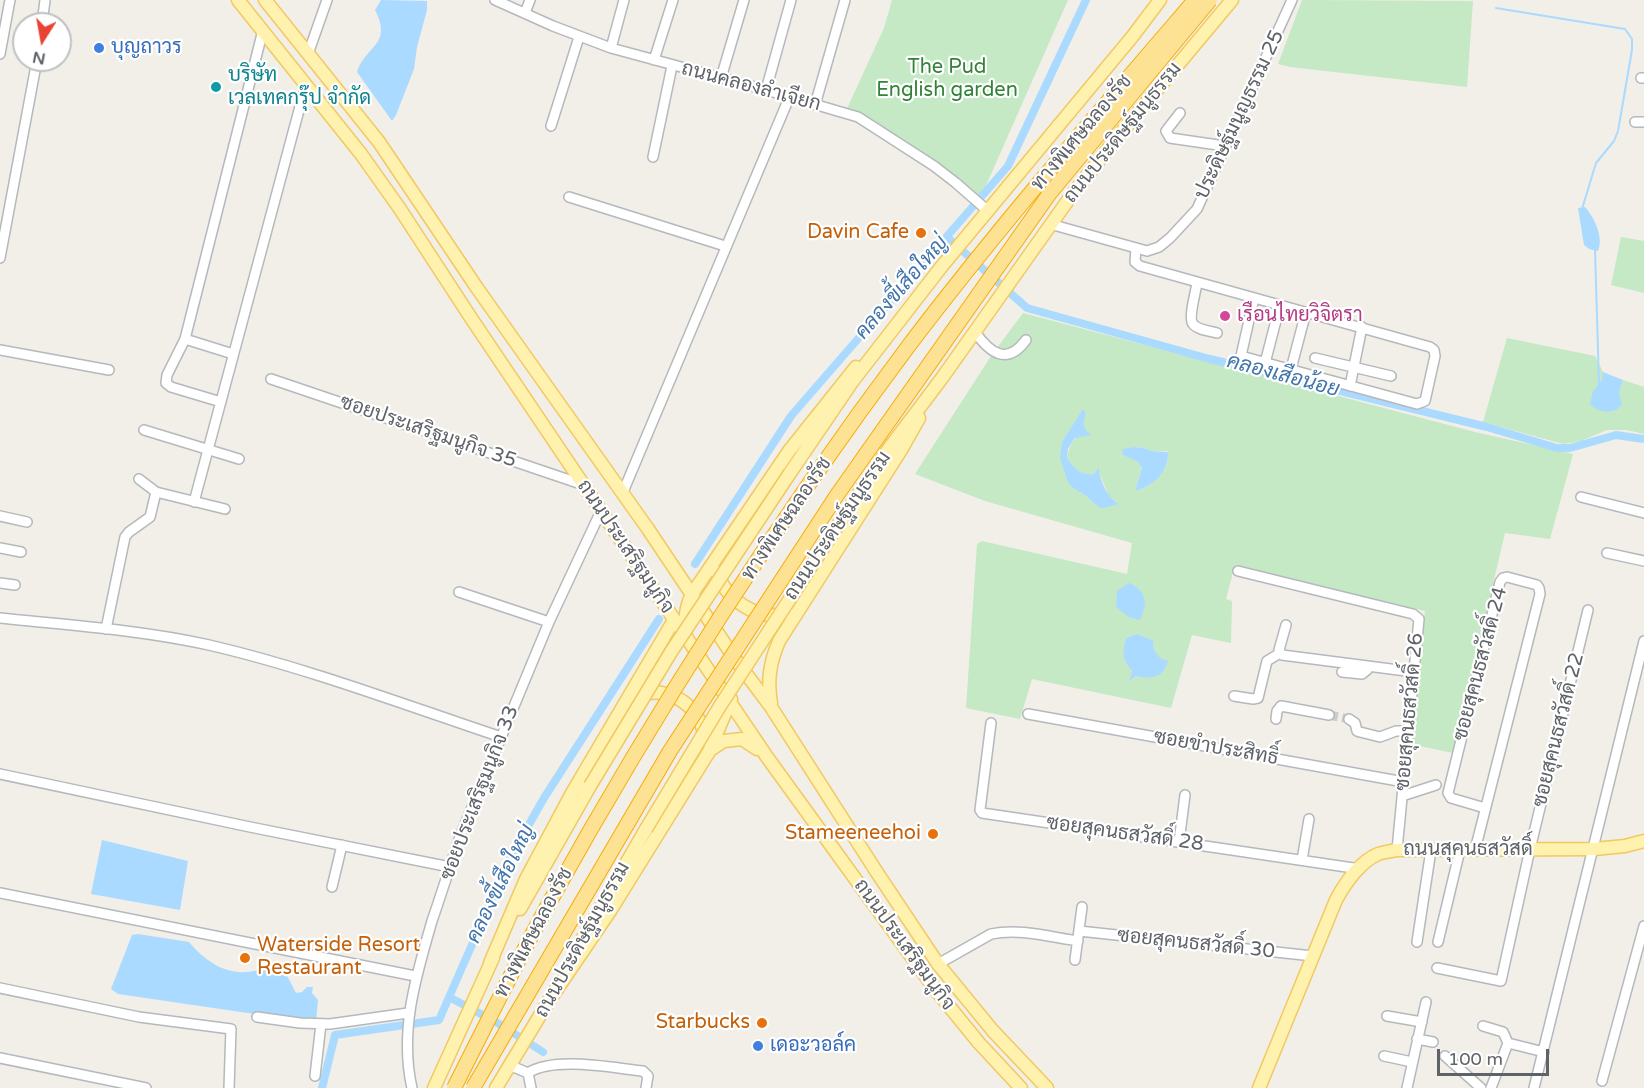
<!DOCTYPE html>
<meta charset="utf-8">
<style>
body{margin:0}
#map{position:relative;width:1644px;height:1088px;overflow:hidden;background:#f1efe8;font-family:"Varela Round",sans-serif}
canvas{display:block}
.north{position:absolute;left:12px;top:12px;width:60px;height:60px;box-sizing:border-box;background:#fff;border:2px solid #bfc1c3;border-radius:50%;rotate:191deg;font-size:16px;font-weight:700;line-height:24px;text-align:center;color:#5f6368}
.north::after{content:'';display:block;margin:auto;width:21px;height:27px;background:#ea4335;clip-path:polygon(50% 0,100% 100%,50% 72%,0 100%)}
.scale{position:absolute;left:1437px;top:1049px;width:112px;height:27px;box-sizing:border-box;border:3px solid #5f6368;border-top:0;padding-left:8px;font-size:18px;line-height:21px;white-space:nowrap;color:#5f6368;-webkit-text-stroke:4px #fff;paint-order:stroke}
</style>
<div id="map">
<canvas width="1644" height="1088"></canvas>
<div class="north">N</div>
<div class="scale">100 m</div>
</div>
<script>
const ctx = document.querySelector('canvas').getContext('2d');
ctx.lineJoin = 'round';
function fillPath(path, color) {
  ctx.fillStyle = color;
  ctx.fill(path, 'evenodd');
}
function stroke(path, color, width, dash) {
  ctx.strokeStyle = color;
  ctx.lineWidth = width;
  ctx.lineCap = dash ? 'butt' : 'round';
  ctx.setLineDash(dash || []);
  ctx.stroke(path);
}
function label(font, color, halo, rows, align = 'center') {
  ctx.font = font + ' "Varela Round",Sarabun,sans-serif';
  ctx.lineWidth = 4.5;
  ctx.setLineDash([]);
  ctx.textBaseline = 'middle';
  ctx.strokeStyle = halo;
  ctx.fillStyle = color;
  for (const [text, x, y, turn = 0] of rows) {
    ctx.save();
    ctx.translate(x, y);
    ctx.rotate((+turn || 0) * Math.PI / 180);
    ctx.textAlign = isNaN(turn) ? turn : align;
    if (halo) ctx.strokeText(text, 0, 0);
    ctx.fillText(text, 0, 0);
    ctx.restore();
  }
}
fillPath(new Path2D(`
 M892 0H1068L980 199 845 113 884 28Z
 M1302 0 1473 1 1467 87 1290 67 1278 64Z
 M1621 237 1644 241V293L1611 285Z
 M1023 313 1475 432 1573 454 1550 539 1505 533 1453 753 1410 744 1425 611 1235 565 1226 599 1232 601 1231 643 1192 635 1171 708 1032 679 1020 719 966 708 977 544 982 541 1127 574 1132 543 985 501 915 474 991 356ZM1083 410 1086 414 1082 424 1084 429C1075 438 1069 445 1067 458 1074 468 1081 476 1094 474L1097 468 1109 496 1119 504 1098 507 1085 495 1074 489 1062 443ZM1135 447 1144 448 1152 451H1168C1170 471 1154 486 1135 491L1142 468 1137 461 1122 450ZM1137 634 1153 640 1154 650 1160 659 1130 681 1132 671C1122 660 1124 652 1126 638Z
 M1507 338 1595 356 1603 372V380L1593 391 1619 394 1623 380 1644 387V434L1627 430H1607L1581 441 1563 444 1483 422Z`), '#c5e8c5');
fillPath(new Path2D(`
 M381 0 427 1V10L417 47 414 69 396 115 392 121 357 72C366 45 393 45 375 10Z
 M1585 207C1594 217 1604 237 1598 251L1589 249 1584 245 1578 208Z
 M1603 372 1623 380 1619 394 1622 405C1613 415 1599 413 1590 404L1593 391 1602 380Z
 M1083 409 1086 414C1082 425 1083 428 1091 435L1075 438 1068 449 1067 458C1074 468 1081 476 1094 474L1098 467C1101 482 1106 496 1119 504L1104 508 1098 507 1085 495 1074 489 1068 482 1060 458 1062 442Z
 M1135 447 1144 448 1152 451 1168 452C1169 472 1154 486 1135 491L1142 468 1137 461 1123 455 1122 449Z
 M1129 583C1147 591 1148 603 1140 620L1129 617 1116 607 1117 591Z
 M1137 634 1153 640 1154 650 1160 658 1168 661C1164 677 1151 680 1136 676L1129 682 1132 671C1121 658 1123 653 1126 638Z
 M102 840 188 861 180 910 91 894Z
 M138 934 189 942C207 963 229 978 258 970 266 968 272 963 280 962L296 993 302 992 307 987H313L312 993 318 1000 316 1023 118 994 111 989 132 935Z`), '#aadaff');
stroke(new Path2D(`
 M1496 8 1625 29 1632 39V50L1618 131 1614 141 1596 163 1582 209
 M1595 249 1599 384`), '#aadaff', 2);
stroke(new Path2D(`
 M947 237 1027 308 1206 358 1487 427 1557 448H1570L1616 435 1644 439
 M695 564 791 416 1008 166 1086 0
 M449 997 496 1022 543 1052
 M322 1088 335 1035 439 1020 510 858 544 798 659 619`), '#aadaff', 8);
stroke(new Path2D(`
 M1329 715 1349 719`), '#ccccc8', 9, [9, 4.5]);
const minor = new Path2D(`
 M495 0 553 26 611 48 766 90 858 117 934 166 956 183 988 211
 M525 13 530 0
 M42 24 45 0
 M611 48 624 0
 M0 54 10 0
 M308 54 327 0
 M654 60 673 0
 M721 78 744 0
 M1641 78H1644
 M766 90 791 0
 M815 105 845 0
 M1180 113 1166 131 1170 138 1225 146
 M1635 122H1644
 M551 126 579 37
 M653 157 672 66
 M569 197 725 246
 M1050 224 1147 251 1159 247 1170 238 1197 209 1292 0
 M1136 248 1135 262 1140 266 1430 347 1434 350 1435 356 1425 401 1417 404 1241 356 1254 298
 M0 258 37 60
 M1197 283C1196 291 1188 318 1193 324 1198 330 1210 331 1217 333
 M975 332C990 353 1007 366 1026 340
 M185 339 233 354
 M0 350 109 370
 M1315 358 1391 376
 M1265 363 1280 305
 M1291 369 1306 312
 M271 379 584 485
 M1350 386 1362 327
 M221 402 171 387 166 383 167 375 185 339 263 30
 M144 430 239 459
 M139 479 156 492 225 509
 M623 492 789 98
 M1581 497 1644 513
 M194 502 306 84
 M0 516 27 522
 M0 548 21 552
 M1607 553 1644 561
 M1238 571 1413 614 1419 619 1397 850
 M0 583 15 585
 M459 592 549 622
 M0 618C68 625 142 630 209 645 308 668 405 705 501 737
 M1286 625 1279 650 1282 655 1414 672
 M106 629 125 537 129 532 150 517 156 492
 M1342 672 1362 674 1367 670V666
 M1234 696 1253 699 1258 698 1267 661 1280 653
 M1028 714 1404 782
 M1276 719 1277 711 1281 706 1329 715
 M1349 719 1355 723 1357 731 1360 732 1380 737 1396 731H1408
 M991 723 980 810 982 813 1360 869
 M0 774 250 827 450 867
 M1402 796 1436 785
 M1179 842 1185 795
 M1475 850 1540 594 1539 588 1537 585 1507 577 1503 578 1500 582 1448 793 1451 798 1485 808
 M1302 860 1309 819
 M332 887 342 845
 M0 893 415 976
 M1079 931 1313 956
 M1417 942 1431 850
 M1438 942 1460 850
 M1075 960 1082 907
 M938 964 991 934C1019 928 1050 937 1078 941
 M1437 968 1501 981 1530 849 1588 610
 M0 988 139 1017 231 1029 229 1088
 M1387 1016 1422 1022
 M257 1017 300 1023 330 1024 408 1013
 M1483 1026 1503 1032 1508 1043
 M1417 1039 1433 1042
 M1384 1056 1412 1062
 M1445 1056 1481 1088
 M0 1058 146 1088
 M509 1065 528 1073C555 1056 612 1068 643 1071L648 1076 646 1088
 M528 1073 531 1088
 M315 1076 321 1024
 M1602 1081 1644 926
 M412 1088C399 1031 416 976 432 921 442 892 451 863 461 834L549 622 601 511
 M1407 1088 1426 1002
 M1491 1088 1508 1043 1544 1052
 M1534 1088 1644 641`);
const major = new Path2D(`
 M238 0 361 154 400 209 471 318 767 757 935 989 979 1043 1021 1088
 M265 0 379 142 477 288 648 529 735 659 771 707 876 871 938 964 993 1031 1047 1088
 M790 473 852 382 942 266 1132 37 1160 0
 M842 519 890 447 942 378 1071 196 1116 139 1232 0
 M717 572C726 600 758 622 787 613
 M686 637C684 621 685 608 692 594L789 451 856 367
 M641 695C672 685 701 708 705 739
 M771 703C767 680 770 662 779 641L901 450 919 418
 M710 749 731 699
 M520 909 590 786
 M576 950 646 829
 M490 963 526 879 572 793 674 620
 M553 995 610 911 710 750 724 741 742 739 757 749
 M434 1088 493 958
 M496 1088 556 989
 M1259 1088 1336 900C1345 883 1360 862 1378 854 1384 852 1391 851 1397 850L1594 849 1625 846 1644 841`);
stroke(minor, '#b5b8bc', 12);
stroke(major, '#f2c960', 15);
stroke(minor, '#fff', 9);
stroke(major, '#fff2af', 12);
const majorBridge = new Path2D(`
 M590 786 671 652 790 473
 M646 829 720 706 842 519`);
const highwayBridge = new Path2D(`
 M454 1088C485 1027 515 965 548 905 655 712 775 524 907 348 998 228 1097 114 1195 0
 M473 1088 670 751 837 495 1050 193 1210 0`);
stroke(majorBridge, '#f2c960', 15, []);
stroke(highwayBridge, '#f9ab00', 16, []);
stroke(majorBridge, '#fff2af', 12);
stroke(highwayBridge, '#fde293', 14);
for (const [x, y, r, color] of [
 [99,48,6,"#3f7fe0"],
 [216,87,6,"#0f9aa8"],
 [921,233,6,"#e8710a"],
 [1225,316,6,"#d1479c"],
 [933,834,6,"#e8710a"],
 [245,958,6,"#e8710a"],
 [762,1023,6,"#e8710a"],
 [758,1046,6,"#3f7fe0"]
]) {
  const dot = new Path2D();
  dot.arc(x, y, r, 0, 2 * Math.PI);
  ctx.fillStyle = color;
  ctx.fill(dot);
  stroke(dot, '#fff', 2);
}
label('20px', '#366cbe', '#fff', [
 ["บุญถาวร",111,48],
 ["เดอะวอล์ค",770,1046]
], 'left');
label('20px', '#348238', '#fff', [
 ["The Pud",947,68],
 ["English garden",947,91]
]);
label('20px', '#0d838f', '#fff', [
 ["บริษัท",228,76],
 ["เวลเทคกรุ๊ป จำกัด",228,99]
], 'left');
label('20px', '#5f6368', '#fff', [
 ["ถนนคลองลำเจียก",751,87,15],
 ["ประดิษฐ์มนูญธรรม 25",1240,115,-65],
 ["ทางพิเศษฉลองรัช",1082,133,-50],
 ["ถนนประดิษฐ์มนูธรรม",1123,133,-51],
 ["ซอยประเสริฐมนูกิจ 35",428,432,19],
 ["ทางพิเศษฉลองรัช",787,519,-56],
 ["ถนนประดิษฐ์มนูธรรม",838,526,-56],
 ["ถนนประเสริฐมนูกิจ",625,547,56],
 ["ซอยสุคนธสวัสดิ์ 24",1481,664,-75],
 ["ซอยสุคนธสวัสดิ์ 26",1410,712,-85],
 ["ซอยสุคนธสวัสดิ์ 22",1559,730,-76],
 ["ซอยขำประสิทธิ์",1216,748,10],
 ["ซอยประเสริฐมนูกิจ 33",480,793,-69],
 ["ซอยสุคนธสวัสดิ์ 28",1125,834,8],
 ["ถนนสุคนธสวัสดิ์",1468,850],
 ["ทางพิเศษฉลองรัช",534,933,-62],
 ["ถนนประดิษฐ์มนูธรรม",583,940,-61],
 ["ซอยสุคนธสวัสดิ์ 30",1196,944,6],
 ["ถนนประเสริฐมนูกิจ",904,945,54]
]);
label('20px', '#c56008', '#fff', [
 ["Davin Cafe",909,233],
 ["Stameeneehoi",921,834],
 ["Waterside Resort",257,946,"left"],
 ["Restaurant",257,969,"left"],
 ["Starbucks",750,1023]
], 'right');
label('20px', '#b23c85', '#fff', [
 ["เรือนไทยวิจิตรา",1237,316]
], 'left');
label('italic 21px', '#4174aa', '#fff', [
 ["คลองขี้เสือใหญ่",902,288,-49],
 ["คลองเสือน้อย",1283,376,15],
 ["คลองขี้เสือใหญ่",501,884,-64]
]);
</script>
